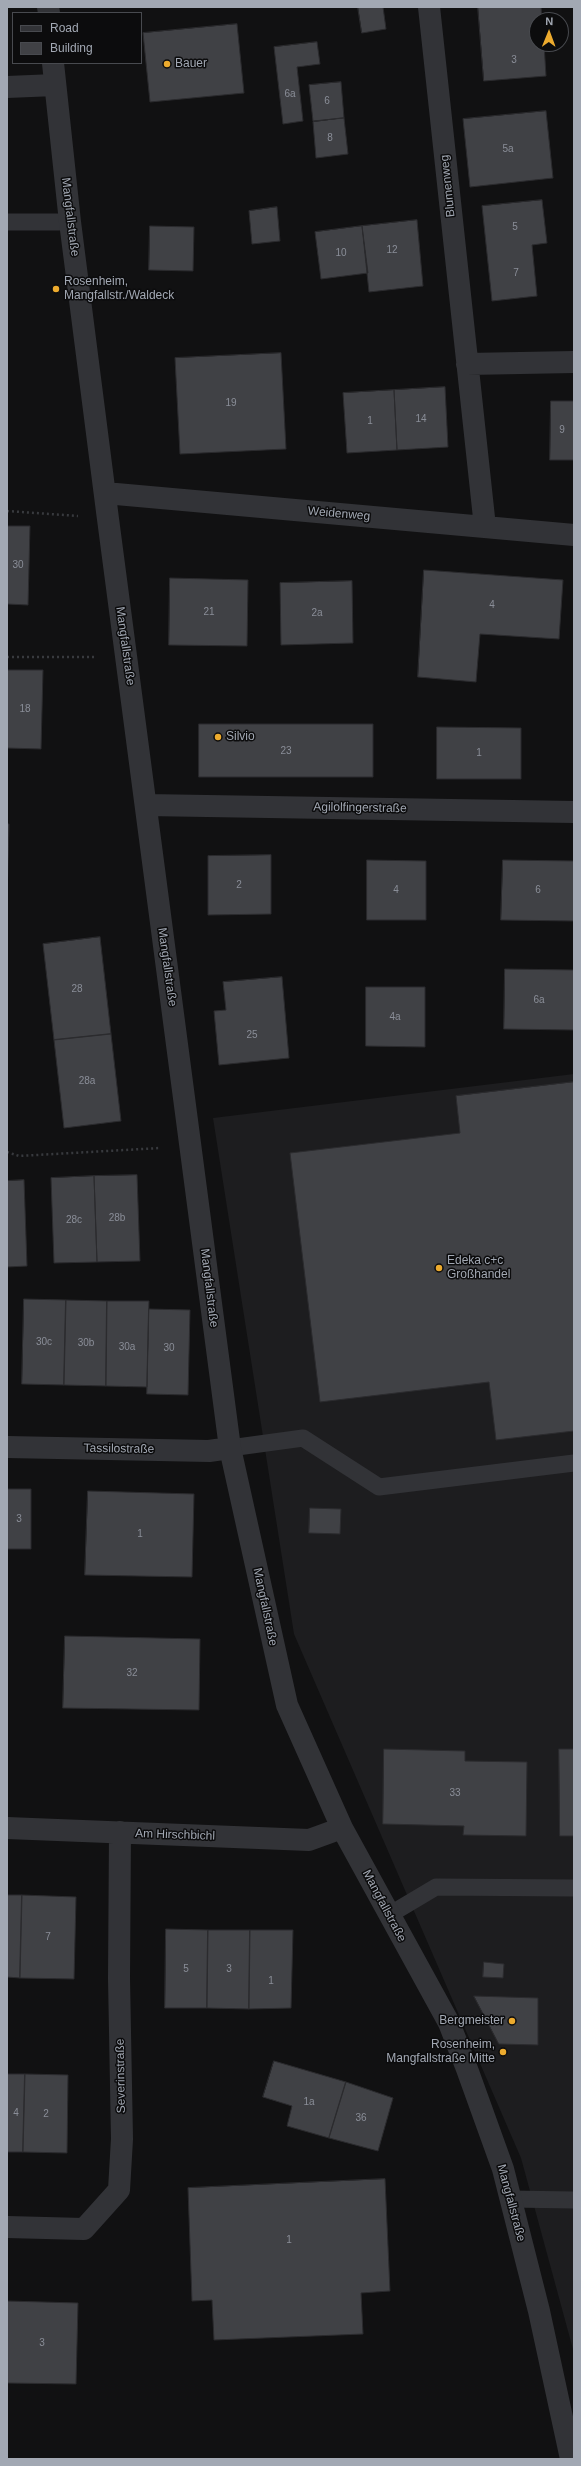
<!DOCTYPE html>
<meta charset="utf-8">
<style>
body{margin:0}
#map{position:relative;width:581px;height:2466px;overflow:hidden;background:#111112;font-family:Arial,sans-serif}
canvas{display:block}
.frame{position:absolute;inset:0;border:8px solid #a2a8b3;pointer-events:none}
.legend{position:absolute;left:12px;top:12px;width:130px;height:52px;box-sizing:border-box;background:#0c0c0d;border:1px solid #484a4f;margin:0;padding:5px 7px;list-style:none;font-size:12px;color:#a2a8b3}
.legend li{display:flex;align-items:center;gap:8px;height:20px}
.legend b{width:20px;border:1px solid #484a4f}
.north{position:absolute;left:529px;top:12px;width:40px;height:40px;box-sizing:border-box;background:#0c0c0d;border:1px solid #484a4f;border-radius:50%;rotate:1deg;font-size:11px;font-weight:700;line-height:16px;text-align:center;color:#a2a8b3}
.north::after{content:'';display:block;margin:auto;width:14px;height:18px;background:#edab2e;clip-path:polygon(50% 0,100% 100%,50% 72%,0 100%)}
</style>
<div id="map">
<canvas width="581" height="2466"></canvas>
<div class="frame"></div>
<ul class="legend">
<li><b style="height:5px;background:#323337"></b>Road</li>
<li><b style="height:11px;background:#404145"></b>Building</li>
</ul>
<div class="north">N</div>
</div>
<script>
const ctx = document.querySelector('canvas').getContext('2d');
ctx.lineJoin = 'round';
function fillPath(path, color) {
  ctx.fillStyle = color;
  ctx.fill(path, 'evenodd');
}
function stroke(path, color, width, dash) {
  ctx.strokeStyle = color;
  ctx.lineWidth = width;
  ctx.lineCap = dash ? 'butt' : 'round';
  ctx.setLineDash(dash || []);
  ctx.stroke(path);
}
function label(font, color, halo, rows, align = 'center') {
  ctx.font = font + ' Arial,sans-serif';
  ctx.lineWidth = 3;
  ctx.setLineDash([]);
  ctx.textBaseline = 'middle';
  ctx.strokeStyle = halo;
  ctx.fillStyle = color;
  for (const [text, x, y, turn = 0] of rows) {
    ctx.save();
    ctx.translate(x, y);
    ctx.rotate((+turn || 0) * Math.PI / 180);
    ctx.textAlign = isNaN(turn) ? turn : align;
    if (halo) ctx.strokeText(text, 0, 0);
    ctx.fillText(text, 0, 0);
    ctx.restore();
  }
}
fillPath(new Path2D(`
 M574 1074V2353L521 2158 294 1634 213 1118Z`), '#1d1d1f');
const building = new Path2D(`
 M358 7H383L386 29 362 33Z
 M478 7H541L542 20H537V44H544L546 76 484 81Z
 M237 24 244 93 150 102 143 33Z
 M317 42 320 64 297 67 303 121 283 124 274 47Z
 M341 82 344 118 313 121 309 85Z
 M546 111 553 178 470 187 463 119Z
 M344 118 348 154 316 158 313 122Z
 M542 200 547 243 532 245 537 296 492 301 482 206Z
 M277 207 280 241 252 244 249 211Z
 M417 220 423 286 369 292 362 226Z
 M150 226 194 227 193 271 149 270Z
 M362 226 368 273 321 279 315 232Z
 M281 353 286 449 180 454 175 358Z
 M445 387 448 447 397 450 394 390Z
 M394 390 397 450 347 453 343 393Z
 M551 401H574V460H550Z
 M7 526H30L28 605 7 604Z
 M424 570 563 580 559 639 480 634 476 682 418 677Z
 M170 578 248 580 247 646 169 645Z
 M352 581 353 643 281 645 280 583Z
 M7 670H43L41 749 7 748Z
 M199 724H373V777H199Z
 M437 727 521 728V779H437Z
 M7 824H9L7 899Z
 M271 855V914L208 915V856Z
 M367 860 426 861V920H367Z
 M503 860 574 861V921L501 920Z
 M100 937 111 1034 54 1040 43 944Z
 M505 969 574 970V1030L504 1029Z
 M282 977 289 1058 219 1065 214 1011 226 1010 223 982Z
 M366 987H425V1047L366 1046Z
 M111 1034 121 1121 64 1128 54 1040Z
 M574 1082V1431L496 1440 489 1382 320 1402 290 1153 460 1133 456 1096Z
 M137 1175 140 1261 97 1262 94 1176Z
 M94 1176 97 1262 54 1263 51 1178Z
 M24 1180 27 1266 7 1267V1181Z
 M24 1299 66 1300 64 1385 22 1384Z
 M66 1300 107 1301 106 1386 64 1385Z
 M107 1301H149L147 1387 106 1386Z
 M149 1309 190 1310 188 1395 147 1394Z
 M7 1489H31V1549H7Z
 M88 1491 194 1494 192 1577 85 1575Z
 M310 1508 341 1509 340 1534 309 1533Z
 M65 1636 200 1639 199 1710 63 1708Z
 M384 1749 465 1751V1761L527 1762 526 1836 463 1835 464 1826 383 1824Z
 M559 1749H574V1836H560Z
 M7 1895H22L20 1978 7 1977Z
 M22 1895 76 1897 74 1979 20 1978Z
 M166 1929 208 1930 207 2008H165Z
 M208 1930H250L249 2009 207 2008Z
 M250 1930H293L291 2008 249 2009Z
 M484 1962 504 1964 503 1978 483 1977Z
 M474 1996 538 1998V2045L499 2044Z
 M274 2061 346 2082 329 2138 287 2126 292 2106 263 2097Z
 M7 2074H25L23 2152H7Z
 M25 2074 68 2075 67 2153 23 2152Z
 M346 2082 393 2098 378 2151 329 2138Z
 M385 2179 390 2291 361 2293 363 2334 214 2340 212 2300 192 2301 188 2188Z
 M7 2301 78 2303 76 2384 7 2383Z`);
fillPath(building, '#404145');
stroke(building, '#2b2b2e', 1);
stroke(new Path2D(`
 M7 511 78 516
 M7 657H96
 M7 1152 19 1156 160 1148`), '#383a3e', 2.5, [2, 3]);
stroke(new Path2D(`
 M7 222H70
 M230 1448 303 1438 379 1487 574 1463
 M389 1915 436 1887 574 1888
 M510 2199 574 2200`), '#323337', 17);
stroke(new Path2D(`
 M48 7 49 13
 M429 7 485 527
 M53 63 70 222 108 519 230 1448 287 1705 342 1828 449 2023 467 2069 503 2169 539 2311 571 2459
 M7 87 55 85
 M467 364 574 362
 M105 493 574 535
 M146 805 574 812
 M7 1447 209 1451 230 1448
 M7 1828 309 1840 342 1828
 M7 2227 84 2229 119 2190 122 2139 119 1978 120 1832`), '#323337', 22);
for (const [x, y, r, color] of [
 [167,64,4,"#edab2e"],
 [56,289,4,"#edab2e"],
 [218,737,4,"#edab2e"],
 [439,1268,4,"#edab2e"],
 [512,2021,4,"#edab2e"],
 [503,2052,4,"#edab2e"]
]) {
  const dot = new Path2D();
  dot.arc(x, y, r, 0, 2 * Math.PI);
  ctx.fillStyle = color;
  ctx.fill(dot);
  stroke(dot, '#0c0c0d', 1.5);
}
label('10px', '#8a8e98', null, [
 ["3",514,60],
 ["6a",290,94],
 ["6",327,101],
 ["8",330,138],
 ["5a",508,149],
 ["5",515,227],
 ["12",392,250],
 ["10",341,253],
 ["7",516,273],
 ["19",231,403],
 ["14",421,419],
 ["1",370,421],
 ["9",562,430],
 ["30",18,565],
 ["4",492,605],
 ["21",209,612],
 ["2a",317,613],
 ["18",25,709],
 ["23",286,751],
 ["1",479,753],
 ["2",239,885],
 ["4",396,890],
 ["6",538,890],
 ["28",77,989],
 ["6a",539,1000],
 ["4a",395,1017],
 ["25",252,1035],
 ["28a",87,1081],
 ["28b",117,1218],
 ["28c",74,1220],
 ["30c",44,1342],
 ["30b",86,1343],
 ["30a",127,1347],
 ["30",169,1348],
 ["3",19,1519],
 ["1",140,1534],
 ["32",132,1673],
 ["33",455,1793],
 ["7",48,1937],
 ["5",186,1969],
 ["3",229,1969],
 ["1",271,1981],
 ["1a",309,2102],
 ["4",16,2113],
 ["2",46,2114],
 ["36",361,2118],
 ["1",289,2240],
 ["3",42,2343]
]);
label('12px', '#a2a8b3', '#0c0c0d', [
 ["Bauer",175,64],
 ["Rosenheim,",64,282],
 ["Mangfallstr./Waldeck",64,296],
 ["Silvio",226,737],
 ["Edeka c+c",447,1261],
 ["Großhandel",447,1275],
 ["Bergmeister",504,2021,"right"],
 ["Rosenheim,",495,2045,"right"],
 ["Mangfallstraße Mitte",495,2059,"right"]
], 'left');
label('12px', '#a2a8b3', '#0c0c0d', [
 ["Blumenweg",448,186,-96],
 ["Mangfallstraße",70,217,83],
 ["Weidenweg",339,514,5],
 ["Mangfallstraße",125,646,82],
 ["Agilolfingerstraße",360,808,1],
 ["Mangfallstraße",167,967,82],
 ["Mangfallstraße",209,1288,83],
 ["Tassilostraße",119,1449,1],
 ["Mangfallstraße",265,1607,78],
 ["Am Hirschbichl",175,1835,2],
 ["Mangfallstraße",384,1906,62],
 ["Severinstraße",121,2076,-91],
 ["Mangfallstraße",511,2203,75]
]);
</script>
